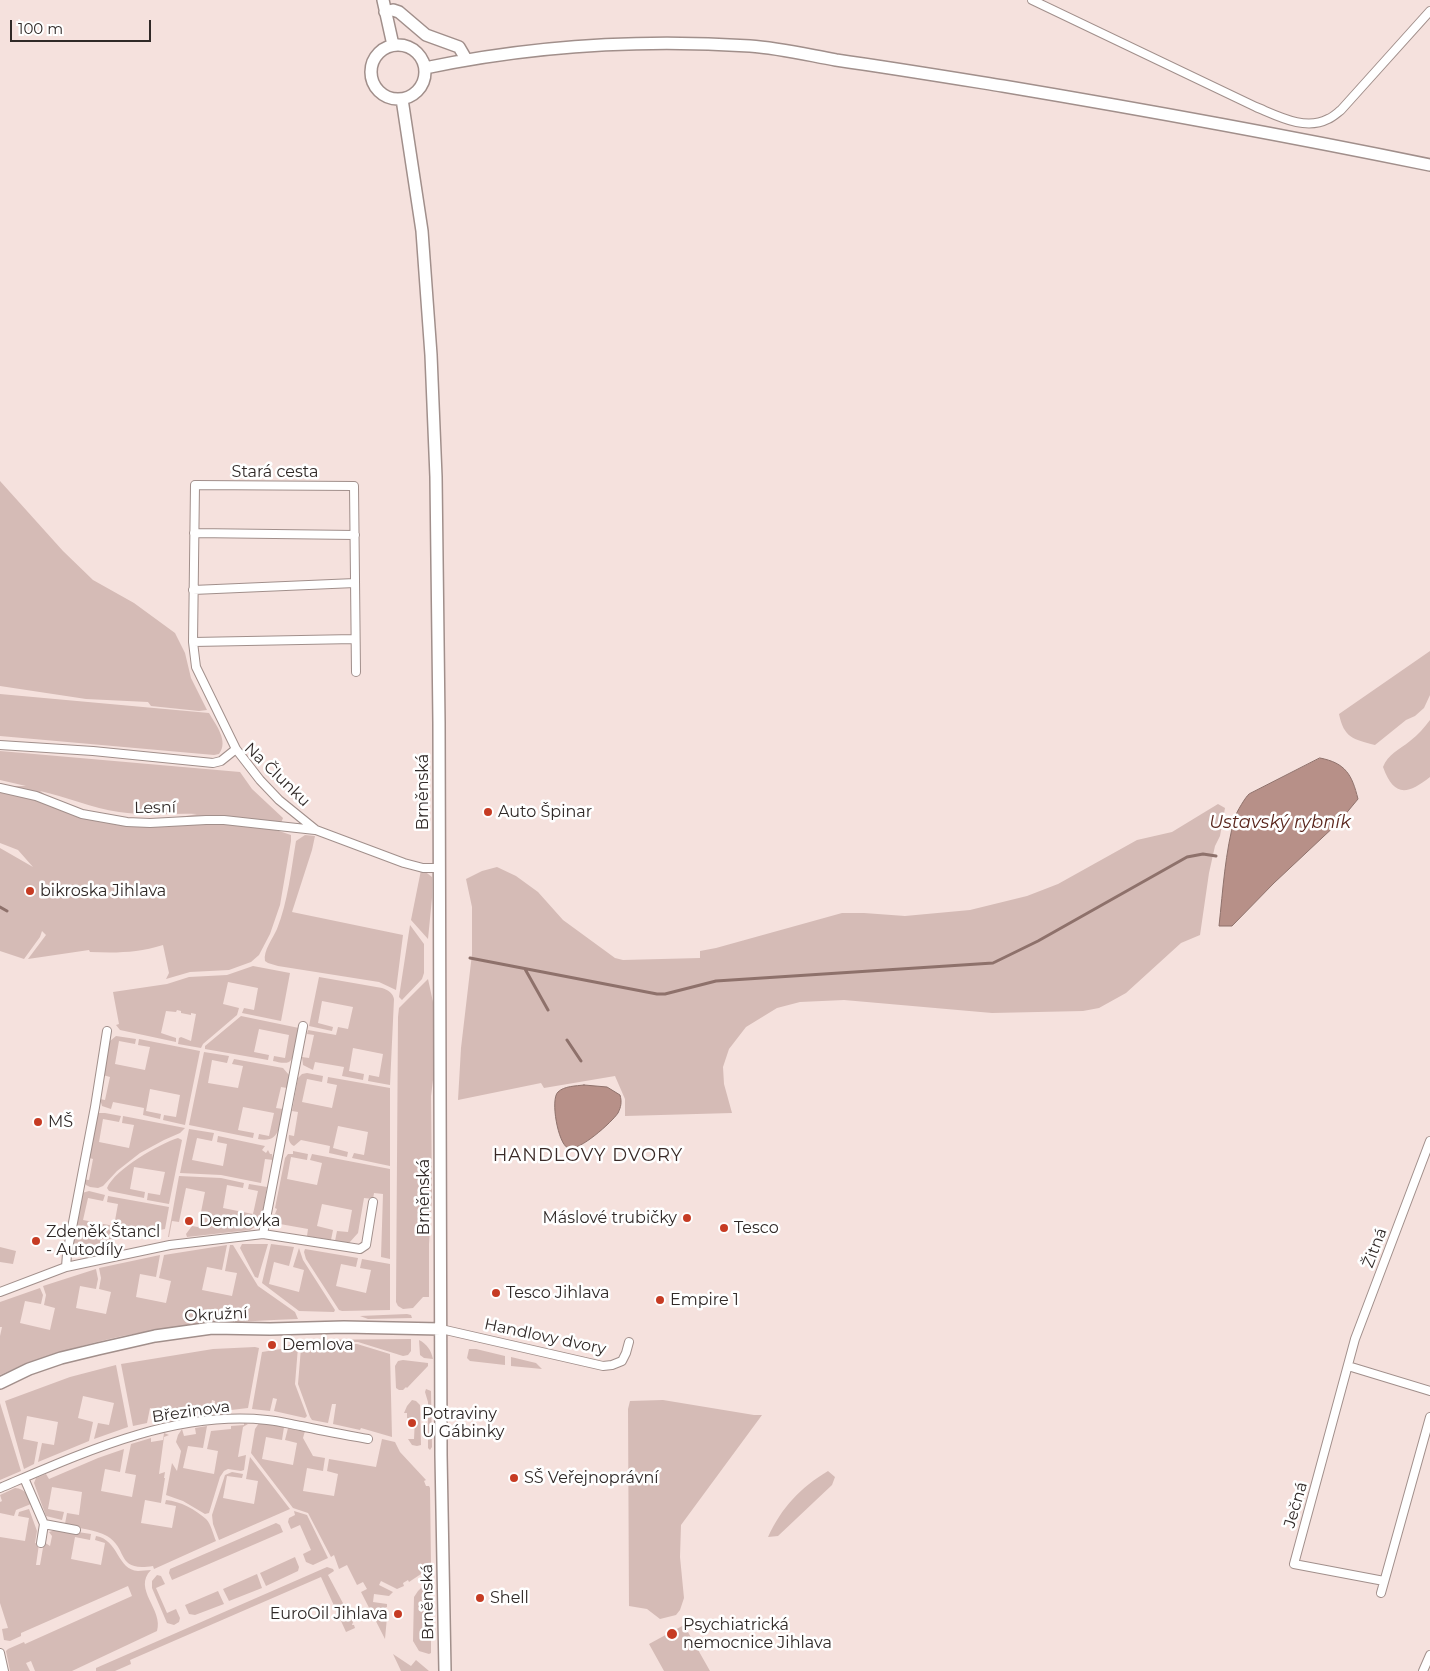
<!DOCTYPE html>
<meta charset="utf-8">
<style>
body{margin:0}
#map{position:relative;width:1430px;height:1671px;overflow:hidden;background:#f5e1dd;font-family:Montserrat,sans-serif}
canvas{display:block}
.scale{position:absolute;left:10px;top:20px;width:141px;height:22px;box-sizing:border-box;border:2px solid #302927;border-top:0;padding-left:6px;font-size:15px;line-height:18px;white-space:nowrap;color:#302927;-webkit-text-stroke:4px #fff;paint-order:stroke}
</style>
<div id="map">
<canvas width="1430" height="1671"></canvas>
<div class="scale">100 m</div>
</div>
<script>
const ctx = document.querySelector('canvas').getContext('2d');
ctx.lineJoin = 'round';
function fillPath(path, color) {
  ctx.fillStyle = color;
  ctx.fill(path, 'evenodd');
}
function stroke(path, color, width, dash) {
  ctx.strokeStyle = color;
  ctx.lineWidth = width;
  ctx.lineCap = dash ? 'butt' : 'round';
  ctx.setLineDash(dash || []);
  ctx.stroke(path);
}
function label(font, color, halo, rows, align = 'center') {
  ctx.font = font + ' Montserrat,sans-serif';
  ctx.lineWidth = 5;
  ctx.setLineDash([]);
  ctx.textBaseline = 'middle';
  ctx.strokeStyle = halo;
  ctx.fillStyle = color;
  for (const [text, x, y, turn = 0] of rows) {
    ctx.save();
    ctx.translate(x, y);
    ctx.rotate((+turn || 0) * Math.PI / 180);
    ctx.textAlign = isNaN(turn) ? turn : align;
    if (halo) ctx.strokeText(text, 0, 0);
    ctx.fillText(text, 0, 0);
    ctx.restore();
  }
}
fillPath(new Path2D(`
 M0 481 63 551 93 580 134 603 175 633 185 653 191 678 207 710 199 711 151 706 148 702 86 699 0 686Z
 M1430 651V695L1424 708 1415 716 1406 720 1375 745C1353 739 1344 738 1339 714Z
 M0 694 209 713C216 725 229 741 219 754L214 755 0 736Z
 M1430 720V777C1407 795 1394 797 1383 767 1388 754 1399 750 1410 741 1418 735 1424 728 1430 720Z
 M0 751 240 772 252 789 283 818 281 823 223 816 241 823 267 827 291 835V841L280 905 270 934 259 955 251 962 229 970 190 972 166 979 169 973 163 945C137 953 117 953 90 952L89 950 28 959 46 935 42 931 40 937 24 959 0 951V848L33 867 18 850 0 843V786H26L0 780ZM40 791C67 797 92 808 119 812 145 816 172 813 197 814 147 824 83 823 40 791Z
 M1218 804 1225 808 1220 836 1215 846 1209 873 1200 935 1181 943 1126 993 1099 1008 1083 1011 992 1013 844 1000 800 1002 777 1008 746 1027 729 1049 723 1067 724 1084 732 1113 625 1116V1099L615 1076 544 1088 541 1083 458 1100 461 1048 472 954V907L466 879 482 871 497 867 516 876 538 892 563 920 615 958 623 960 700 958V951L716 948 842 913H864L905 916 970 910 1027 896 1058 884 1137 840 1172 832Z
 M305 835 315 836 312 850 292 912 403 935 396 990 379 982 278 966 268 963 265 961C263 951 273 938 277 929 288 901 291 871 296 841Z
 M421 870H423L432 877V898L428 939 411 920Z
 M410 925 424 944V973L422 979 402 1000 399 997Z
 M253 966 290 973 281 1021 242 1013 244 1008 254 1010 258 988 228 982 223 1004 239 1008 237 1015 203 1044 201 1048 178 1044 179 1038 181 1037 191 1041 196 1014 191 1013V1015L181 1013V1011L177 1010 176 1012 166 1011 161 1033 176 1038V1042L120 1030 116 1025 119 1024 113 992 167 984 189 977 227 975Z
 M319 977 382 988C388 990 393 993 394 999L390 1085 368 1081 369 1075 379 1077 383 1054 353 1048 349 1071 364 1074 363 1080 342 1076 344 1067 315 1062 313 1070 303 1065 302 1057 309 1058 314 1035 307 1034 308 1030 336 1035 338 1027 348 1029 353 1007 322 1001 318 1023 333 1027 332 1031 309 1026Z
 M428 979 433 1002 434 1072 431 1096 432 1197 429 1244V1297H423L413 1308 403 1309 398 1306 396 1302 398 1017 399 1008Z
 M241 1016 299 1028C298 1036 296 1058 289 1062 284 1064 278 1062 273 1061L274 1056 285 1058 289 1035 259 1029 254 1052 269 1055 268 1060 205 1049V1046Z
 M116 1036 136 1039 135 1044 119 1041 115 1064 145 1070 150 1047 138 1045 139 1039 200 1051 185 1125 163 1120 164 1115 176 1117 180 1095 150 1089 146 1111 161 1114 160 1119 143 1115 144 1108 113 1102 111 1109 102 1106 100 1099 105 1100 110 1077 103 1075 110 1041Z
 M204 1052 229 1056 227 1063 212 1060 208 1083 238 1088 243 1066 232 1064 234 1059 283 1068 289 1075 287 1088 281 1087 276 1108 283 1109C280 1125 280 1144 258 1139L259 1134 269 1136 274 1113 243 1107 238 1130 254 1133 253 1138 189 1125Z
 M307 1073 323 1076 322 1082 307 1079 302 1102 332 1108 337 1085 327 1083 328 1077 390 1088V1166L352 1158 354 1153 364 1155 368 1132 338 1126 333 1148 348 1152 347 1157 329 1153 330 1146 301 1140 294 1146C290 1144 288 1140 289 1135L294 1136 298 1112 292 1111 298 1078 302 1074Z
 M99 1113H105L121 1116 119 1122 103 1119 99 1142 129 1148 134 1125 122 1123 123 1116 185 1128 180 1133 164 1140 140 1153 117 1171 103 1186 98 1188 90 1187 86 1185 82 1179 89 1180 93 1159 86 1157 97 1114Z
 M189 1129 214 1133 212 1141 197 1138 192 1160 223 1166 227 1144 217 1142 218 1136 265 1146 262 1150 266 1153 268 1150 270 1154H272L273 1160 265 1159 261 1183 221 1175 180 1173Z
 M178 1138 182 1140 169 1204 147 1200 148 1193 160 1195 165 1172 134 1167 130 1189 145 1192 144 1198 109 1191 107 1188C115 1169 159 1144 178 1138Z
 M293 1151 308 1154 307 1160 291 1157 287 1179 317 1185 322 1163 310 1160 312 1154 390 1169V1259L381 1257 383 1194 374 1193 373 1199 364 1198 358 1233 349 1243 335 1241 337 1231 348 1232 352 1210 322 1204 317 1226 333 1230 331 1240 307 1236 308 1229 280 1224 279 1228C275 1224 273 1221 273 1215L275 1214 277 1209 275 1208 285 1158 288 1154H293Z
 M179 1176 221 1178 244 1183 243 1188 227 1185 223 1208 253 1214 258 1191 248 1189 249 1184 267 1187C264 1202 265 1223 250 1230L187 1237 186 1234 192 1226 198 1227 205 1192 186 1188 179 1222 172 1221 169 1237H168Z
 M89 1191 105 1195 103 1201 88 1198 83 1220 114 1226 118 1204 107 1202 108 1196 169 1207 165 1229 115 1239 68 1252 82 1193Z
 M242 1244H268L258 1278 255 1277 240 1248Z
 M271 1244 294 1247 289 1266 274 1262 269 1284 299 1292 304 1270 293 1267 299 1248 303 1260 335 1310 334 1312 299 1311 262 1283Z
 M227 1245 222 1270 207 1267 202 1290 232 1296 237 1273 225 1271 230 1245H233L258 1286 295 1312 298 1319C272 1320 247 1321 222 1323 150 1327 65 1345 0 1375V1336L2 1327H0V1302L40 1288 43 1295 41 1304 25 1301 20 1323 50 1330 55 1308 44 1305 46 1295 43 1286 96 1269 98 1279 96 1289 80 1286 76 1308 106 1314 111 1292 99 1289 101 1278 99 1268 160 1255 156 1277 140 1274 136 1297 166 1303 171 1281 159 1278 164 1255Z
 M0 1247 16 1251 13 1264 0 1262Z
 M305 1249 358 1258 356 1267 341 1264 336 1286 366 1293 371 1270 360 1268 362 1259 390 1264V1310L342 1311 339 1310 306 1259 304 1252Z
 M407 1314 411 1315 412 1318 368 1319 360 1316Z
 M411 1339V1351L408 1355 403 1356 358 1342 302 1341V1340Z
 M419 1340C427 1344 431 1350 433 1359L424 1358 420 1355Z
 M357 1344 390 1354 392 1437 361 1428 360 1430 333 1424 336 1404H332L328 1423 312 1420 310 1417 298 1384 301 1348 305 1345Z
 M289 1345H296L298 1347 295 1384 307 1416 305 1418 274 1411 277 1399 273 1398 270 1411 252 1409 262 1352 281 1349Z
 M255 1347 259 1348 248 1408 214 1412 215 1401 212 1400 210 1412 152 1422 154 1409 150 1408 147 1423 133 1426 121 1364 213 1349Z
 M469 1349H476L505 1356V1365L470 1361 467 1358Z
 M511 1357 536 1363 542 1369 511 1366Z
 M403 1360 428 1363V1366L407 1388 406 1387 403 1390H399L396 1388 395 1366 398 1361Z
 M116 1365 128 1427 94 1439 98 1423 109 1425 114 1403 83 1396 78 1418 93 1422 89 1441 38 1462 42 1443 54 1445 58 1422 27 1416 23 1439 38 1442 34 1464 24 1469 5 1401 70 1377Z
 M426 1389 431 1391 432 1447 430 1450 428 1448V1402L425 1392Z
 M412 1400 416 1401 420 1405 421 1445 417 1446 412 1445 408 1439H414L415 1418H407V1413H404L407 1406Z
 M663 1400 754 1415H762L681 1525 680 1557 684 1598 680 1610 676 1615 660 1619 647 1609 629 1606 628 1409 630 1401Z
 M0 1403 21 1471 0 1480Z
 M244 1423 248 1424 243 1427 238 1457 246 1455 244 1470 241 1471 228 1469 224 1471 220 1477 209 1513 205 1514 183 1501 166 1495 172 1463 177 1471 181 1451 176 1442 178 1435 182 1429 184 1436 196 1434 195 1428 207 1426 203 1448 188 1446 183 1468 214 1474 218 1451 207 1449 211 1431 231 1429V1426L244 1425Z
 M259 1423 284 1427 282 1440 266 1437 262 1459 293 1465 297 1443 285 1440 288 1428 305 1431 303 1438 313 1456 325 1458 323 1471 307 1468 303 1491 334 1496 338 1474 327 1471 329 1459 376 1467 382 1439 395 1442 400 1452 426 1480 424 1481 426 1486H429L430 1488 431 1563 421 1574 409 1582 408 1580 403 1583 404 1586 397 1589 381 1581 379 1585 393 1592 389 1596 374 1594 373 1602 387 1604V1607L384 1608V1617H387L385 1639 361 1592 367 1589 363 1582 357 1585 347 1565 339 1569 334 1555 331 1557 308 1513 293 1508 251 1453 255 1429Z
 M164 1433 169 1435 164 1437 159 1474 165 1472 164 1478H165L161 1503 145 1500 141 1523 172 1528 176 1506 165 1504 166 1500C180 1501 196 1510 206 1519 211 1524 213 1534 216 1541L154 1569 153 1566C115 1572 129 1549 107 1536 95 1529 78 1529 65 1524L67 1513 79 1515 82 1492 52 1487 48 1509 64 1512 62 1520 46 1516 34 1483 36 1478 46 1474 49 1479 98 1458 124 1449 120 1472 105 1469 101 1491 132 1497 136 1475 125 1473 131 1444 151 1438V1442L163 1440Z
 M250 1457 290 1509 219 1540 213 1524 212 1515 225 1475 232 1472 243 1474 242 1478 227 1476 223 1498 254 1504 258 1481 246 1479Z
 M828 1471 835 1477 832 1485 778 1536 768 1537C782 1507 800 1488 828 1471Z
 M15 1488C26 1489 28 1495 31 1504L16 1510 14 1516 0 1513V1502L2 1501 0 1495Z
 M29 1509 37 1531 35 1543 39 1544 36 1565H40L44 1542 50 1546 52 1536 49 1532 58 1529 91 1534 90 1540 75 1537 71 1559 101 1565 105 1543 95 1540 96 1536C119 1540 117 1570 138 1571 142 1571 147 1570 151 1570 132 1589 164 1610 157 1631L72 1671H35L31 1661 26 1663 30 1671H10L6 1651 8 1649 24 1642 25 1644 132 1596 128 1586 21 1633V1636L10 1641 4 1640 2 1629 8 1628 0 1603V1537L25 1541 29 1518 18 1516 19 1512Z
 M294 1511 307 1515 328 1558 313 1565 306 1562 303 1554 311 1550 300 1525 291 1529 288 1522 289 1518 295 1515Z
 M276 1523 280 1525 283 1532 172 1580 169 1573 170 1569Z
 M295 1557 299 1567 298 1571 266 1586 260 1573Z
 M327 1567 333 1569 334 1571 328 1575 353 1622 352 1625H354L355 1628 346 1632 321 1577 130 1660 131 1664 115 1671H96V1668Z
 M257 1574 262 1588 229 1601 223 1589Z
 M157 1575 161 1576 165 1584 156 1588 167 1613 176 1609 180 1618 179 1622 174 1625 167 1623 152 1588V1581Z
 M425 1584H431V1653L429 1654 419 1651 413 1641 414 1597 418 1591Z
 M218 1591 224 1604 195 1615 189 1614 185 1605Z
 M684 1625 710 1671H664L649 1644Z
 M393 1654 411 1666 416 1660 429 1671H401Z`), '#d5bbb6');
const water = new Path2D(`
 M1320 758C1346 763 1352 775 1358 799L1339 822 1274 883 1232 926H1219C1223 890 1225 852 1235 817 1236 813 1246 796 1249 794Z
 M584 1085 607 1087 620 1095C622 1102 621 1107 618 1113 612 1122 579 1152 568 1148 558 1144 550 1099 558 1092 564 1086 576 1086 584 1085Z`);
fillPath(water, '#b79088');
stroke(water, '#8e716b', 1);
stroke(new Path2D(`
 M0 907 7 911
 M470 958 657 994H665L716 981 993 963 1038 941 1187 857 1203 854 1216 856
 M525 969 548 1010
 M567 1040 581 1061`), '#8e716b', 3);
const street = new Path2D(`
 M1032 0 1256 107C1278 116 1305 131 1328 119 1333 117 1337 113 1341 110L1430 11
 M194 533 355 535
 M193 590 355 583
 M193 642 355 639
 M356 672 354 486 195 485 193 642 196 667 236 749 260 780 279 800 316 830 404 863 423 868H439
 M0 745 93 751 213 763 221 761 236 749
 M0 788 36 796 82 814 127 822 150 823 206 820H224L315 830
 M263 1234 303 1026
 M66 1267 67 1254 95 1107 107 1031
 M0 1292 66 1267 170 1245 263 1234 360 1249 366 1245 373 1202
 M441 1329 603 1366 612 1365 622 1361 626 1353 629 1342
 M1348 1366 1430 1391
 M24 1478 44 1524 76 1530
 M0 1488C82 1453 175 1410 267 1420 278 1421 290 1424 301 1426 323 1431 346 1435 368 1439
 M41 1543 44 1524
 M1384 1581 1294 1564 1355 1339 1430 1141
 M1381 1593 1430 1417
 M0 1653 4 1671
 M1423 1671 1430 1655`);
const secondary = new Path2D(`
 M383 0 393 45
 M385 12 393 10 399 12 426 35 459 47 466 59
 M371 72a27 27 0 1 1 54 0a27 27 0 1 1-54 0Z
 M425 68C530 46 643 39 750 46 779 48 808 55 836 60 892 68 947 77 1003 86 1146 110 1288 136 1430 165
 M402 99 422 231 431 355 436 477 439 723 441 1455 445 1671
 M0 1383 29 1369 61 1358 98 1349 155 1336 212 1328 270 1329 344 1327 441 1329`);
stroke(street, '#a18f8b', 10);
stroke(secondary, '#a18f8b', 14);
stroke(street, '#fff', 8);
stroke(secondary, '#fff', 11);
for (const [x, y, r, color] of [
 [488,812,5,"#c63b23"],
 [30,891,5,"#c63b23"],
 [38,1122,5,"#c63b23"],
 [687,1218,5,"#c63b23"],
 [189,1221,5,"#c63b23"],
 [724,1228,5,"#c63b23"],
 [36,1241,5,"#c63b23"],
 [496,1293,5,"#c63b23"],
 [660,1300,5,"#c63b23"],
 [272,1345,5,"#c63b23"],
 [412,1423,5,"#c63b23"],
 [514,1478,5,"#c63b23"],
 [480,1598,5,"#c63b23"],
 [398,1614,5,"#c63b23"],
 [672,1634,6,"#c63b23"]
]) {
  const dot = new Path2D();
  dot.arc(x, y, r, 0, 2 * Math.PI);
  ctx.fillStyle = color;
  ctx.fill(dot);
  stroke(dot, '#fff', 2);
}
label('16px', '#302927', '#fff', [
 ["Stará cesta",275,472],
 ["Na Člunku",277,775,44],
 ["Brněnská",423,792,-90],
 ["Lesní",155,808,-1],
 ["Brněnská",424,1197,-90],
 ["Žitná",1375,1248,-69],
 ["Okružní",216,1315,-3],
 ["Handlovy dvory",545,1337,12],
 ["Březinova",191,1412,-8],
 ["Ječná",1296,1505,-74],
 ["Brněnská",428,1602,-91]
]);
label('16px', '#302927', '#fff', [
 ["Auto Špinar",498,812],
 ["bikroska Jihlava",40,891],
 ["MŠ",48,1122],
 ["Máslové trubičky",677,1218,"right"],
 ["Demlovka",199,1221],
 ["Tesco",734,1228],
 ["Zdeněk Štancl",46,1232],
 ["- Autodíly",46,1250],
 ["Tesco Jihlava",506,1293],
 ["Empire 1",670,1300],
 ["Demlova",282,1345],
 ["Potraviny",422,1414],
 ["U Gábinky",422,1432],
 ["SŠ Veřejnoprávní",524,1478],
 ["Shell",490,1598],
 ["EuroOil Jihlava",388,1614,"right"],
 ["Psychiatrická",683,1625],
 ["nemocnice Jihlava",683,1643]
], 'left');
label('italic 18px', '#5a261d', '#fff', [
 ["Ustavský rybník",1280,823]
]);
ctx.letterSpacing = '1px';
label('18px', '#392a27', '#fff', [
 ["HANDLOVY DVORY",588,1156]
]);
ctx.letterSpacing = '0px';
</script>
